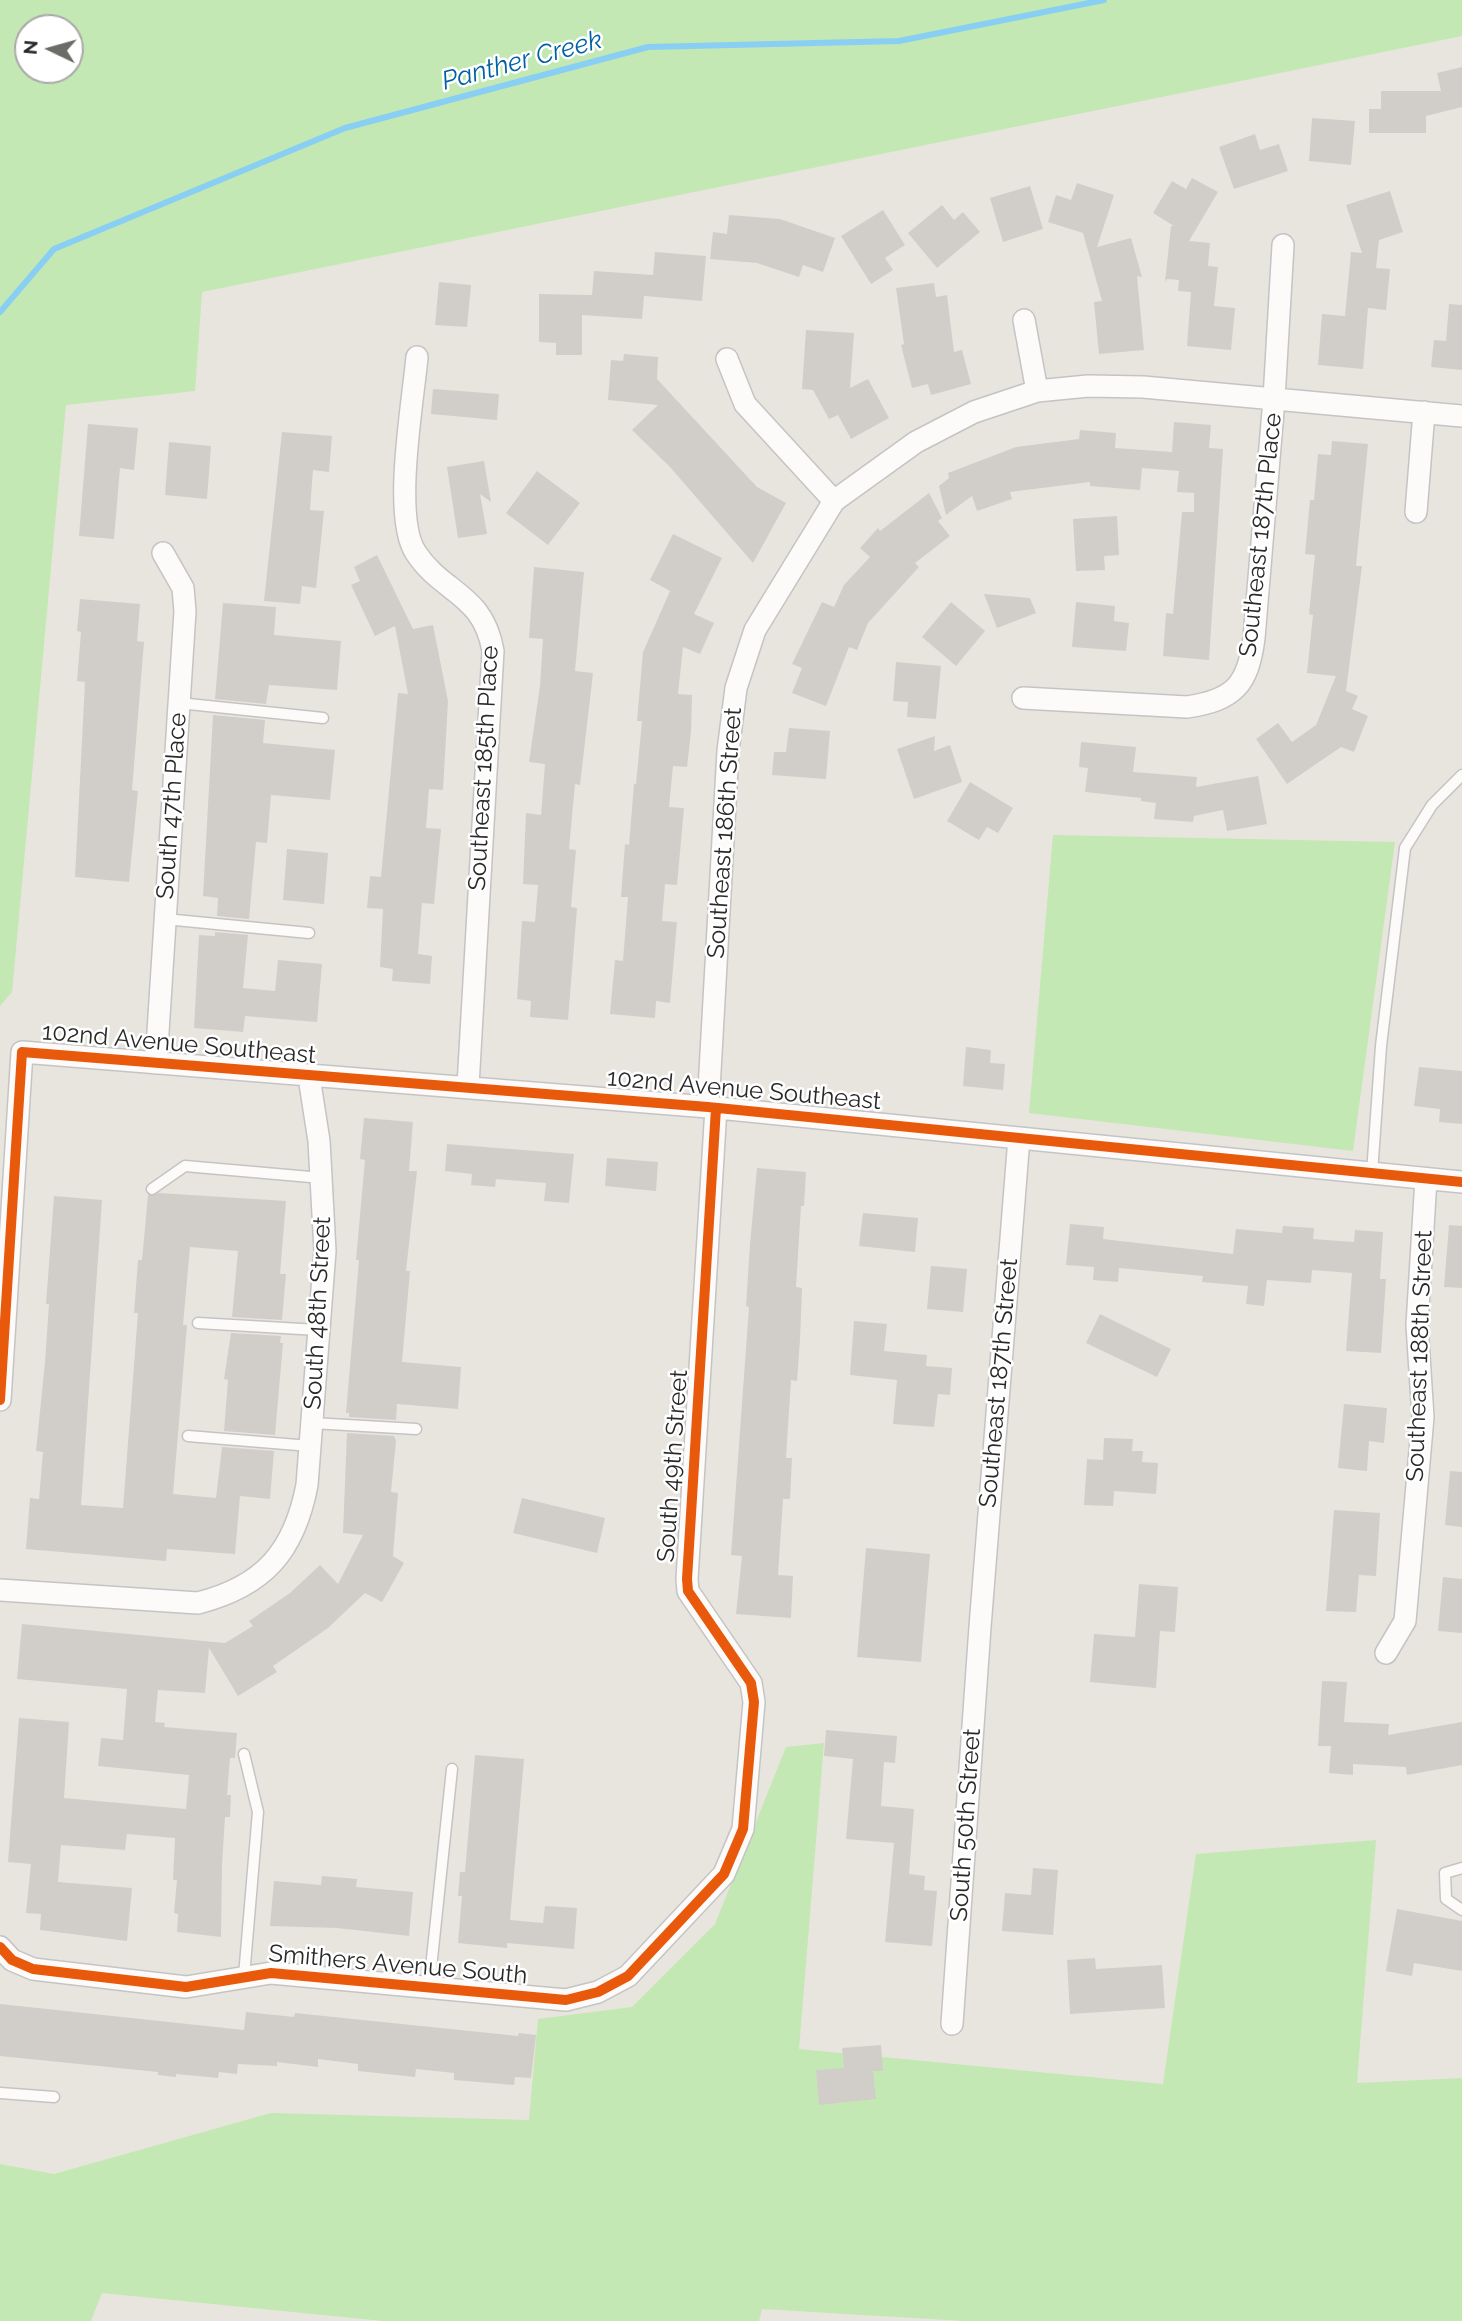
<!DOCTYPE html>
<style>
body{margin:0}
#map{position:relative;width:1462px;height:2321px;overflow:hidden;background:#e8e5de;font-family:Raleway,sans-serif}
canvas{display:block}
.north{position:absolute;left:14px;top:14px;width:70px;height:70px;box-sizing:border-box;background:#fff;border:2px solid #a9a9a9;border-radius:50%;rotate:275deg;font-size:19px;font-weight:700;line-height:28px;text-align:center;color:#292929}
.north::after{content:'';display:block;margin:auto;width:24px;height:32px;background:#6c6b68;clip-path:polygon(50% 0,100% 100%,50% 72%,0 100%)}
</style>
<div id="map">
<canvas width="1462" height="2321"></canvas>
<div class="north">N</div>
</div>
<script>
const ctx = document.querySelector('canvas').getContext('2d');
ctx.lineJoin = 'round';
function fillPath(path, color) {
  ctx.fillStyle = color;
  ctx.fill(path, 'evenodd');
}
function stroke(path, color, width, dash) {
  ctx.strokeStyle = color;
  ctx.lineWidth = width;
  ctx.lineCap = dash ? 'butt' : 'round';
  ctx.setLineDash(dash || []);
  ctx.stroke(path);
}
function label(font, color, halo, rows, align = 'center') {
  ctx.font = font + ' Raleway,sans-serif';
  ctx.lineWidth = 5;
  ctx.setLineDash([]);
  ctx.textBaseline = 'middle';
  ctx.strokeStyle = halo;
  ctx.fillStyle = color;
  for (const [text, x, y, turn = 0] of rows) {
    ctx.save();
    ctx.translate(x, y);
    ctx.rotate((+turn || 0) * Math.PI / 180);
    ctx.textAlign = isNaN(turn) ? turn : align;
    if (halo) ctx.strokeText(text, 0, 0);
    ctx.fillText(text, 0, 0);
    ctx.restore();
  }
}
fillPath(new Path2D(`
 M0 0H1462V36L202 292 195 391 66 405 12 992 0 1006ZM28 28H70V70H28Z
 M1053 835 1395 842 1353 1151 1029 1113Z
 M824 1743 799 2049 1163 2084 1196 1854 1376 1840 1357 2083 1462 2078V2321H964L762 2309 759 2321H383L102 2293 91 2321H0V2164L54 2174 271 2113 529 2120 538 2019 632 2007 715 1924 786 1747Z`), '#c4e8b3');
stroke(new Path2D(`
 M0 312 54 249 345 128 648 47 899 41 1104 0`), '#88cff3', 6);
fillPath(new Path2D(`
 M1462 67V107L1426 116V133H1369V109H1381V91H1441L1437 73Z
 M1312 118 1355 121 1351 165 1309 161Z
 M1255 134 1260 150 1279 144 1288 171 1234 189 1219 147Z
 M1192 178 1218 192 1189 241 1210 243 1208 266 1218 267 1214 306 1235 308 1231 350 1187 346 1191 292 1178 291 1179 280 1167 279 1165 282 1171 226H1174L1153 213 1172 181 1186 189Z
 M1077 183 1114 195 1097 247 1131 238 1142 277 1137 276 1144 350 1099 354 1094 302 1102 301 1083 233 1048 222 1056 195 1071 200Z
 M1030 186 1043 229 1003 242 990 198Z
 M1390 191 1403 232 1379 240 1376 268 1390 269 1386 310 1368 308 1363 369 1318 365 1322 314 1345 316 1351 252 1362 253 1346 205Z
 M942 205 954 220 963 212 980 232 937 268 908 233Z
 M883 210 905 245 885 258 893 270 871 284 841 236Z
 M729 215 780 219 835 238 823 272 803 265 799 277 757 263 710 259 713 232 727 234Z
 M655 252 706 256 702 301 644 296 642 319 582 315V355H556V343L539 342V294L592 295 594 271 653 275Z
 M439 282 471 285 467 327 435 325Z
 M934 283 936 297 947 295 954 352 962 350 971 384 931 395 928 384 912 388 901 345 904 344 896 288Z
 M1449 304 1462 305V370L1431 367 1434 340 1446 341Z
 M806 330 854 333 850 388 868 379 889 418 851 439 838 415 829 419 813 390 802 389Z
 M624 354 658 357 657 379 757 487 786 503 753 563 670 467 632 430 658 405 608 400 611 360 623 361Z
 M433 389 499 394 497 420 431 414Z
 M1174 422 1211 425 1209 448 1223 449 1209 660 1163 656 1166 613 1173 614 1182 512H1194V493L1177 492 1179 471 1142 468 1140 490 1090 486V482L1010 492 1012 499 977 511 972 496 946 515 939 486 949 478 948 473 1016 447 1079 439 1080 430 1116 433 1115 448 1172 452Z
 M88 424 138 428 134 470 120 468 114 539 79 536Z
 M282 432 332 436 329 472 313 470 310 510 324 511 316 588 302 586 300 604 264 601Z
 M1332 441 1368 444 1356 566H1362L1346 691 1358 696 1352 709 1368 716 1354 752 1341 747 1287 784 1256 739 1278 723 1292 742 1316 725 1336 676 1307 673 1313 615 1309 614 1315 555 1305 554 1310 500H1314L1318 454 1331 455Z
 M169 442 211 446 207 499 165 495Z
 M484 461 491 502 480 494 487 534 458 538 447 467Z
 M537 471 580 503 548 545 506 513Z
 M929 493 942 518 938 521 950 536 915 563 919 567 868 623 857 650 849 647 826 706 792 693 802 668 792 664 822 602 834 607 844 585 870 557 860 548 878 528 880 531Z
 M1117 516 1119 555 1104 556 1105 570 1076 571 1073 519Z
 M673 534 722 558 694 614 714 623 700 654 683 647 678 694 692 695 691 732 687 767 673 766 669 807 684 808 677 885 665 884 662 921 677 922 670 1003 656 1001 655 1018 610 1014 615 960 623 961 628 897H621L625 844 629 845 634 784H636L642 721H637L643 652 670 591 650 580Z
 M377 555 413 629 433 625 448 701 443 790 429 789 426 828 441 829 434 904 422 903 418 954 432 956 430 984 392 981 393 969 380 967 383 909 367 908 370 876 381 877 398 693 408 694 395 626 375 636 351 585 360 581 354 567Z
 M534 567 584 572 575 671 593 673 580 785 575 784 569 849 576 850 571 907 577 908 568 1020 530 1017 531 1001 517 999 522 921 535 922 538 885 523 884 526 813 541 815 545 764 529 762 540 686 543 639 529 638Z
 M984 594 1030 598 1036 613 997 628Z
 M80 599 140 604 137 641 144 642 132 790 138 791 129 882 75 877 85 682 77 681 81 632 77 631Z
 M951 602 985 631 956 666 922 637Z
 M1076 602 1115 606 1114 621 1129 623 1126 651 1072 647Z
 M223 603 276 607 274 635 341 641 337 690 269 685 266 704 215 699Z
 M896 662 941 666 936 719 907 717 908 702 893 701Z
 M213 715 265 720 263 743 335 750 330 800 271 795 267 843 256 842 249 919 217 916 218 898 203 896Z
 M789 728 830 731 826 779 772 775 774 752H786Z
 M935 736 934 751 950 745 962 782 914 799 897 749Z
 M1081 742 1136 747 1133 772 1197 777 1196 787 1258 776 1267 824 1227 831 1223 810 1194 816 1193 822 1154 819 1156 803 1141 801V798L1085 792 1088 768 1079 767Z
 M970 782 1013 808 998 833 987 827 979 840 947 821Z
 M287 849 328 853 324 904 283 900Z
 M215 932 248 935 243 988 275 991 278 960 322 964 317 1022 245 1016 243 1032 194 1028 199 935 215 936Z
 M966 1047 991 1050 990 1063 1005 1064 1003 1090 963 1086Z
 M1419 1067 1462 1071V1124L1439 1122 1440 1109 1414 1106Z
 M364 1118 413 1122 409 1171H417L406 1271H410L402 1362 461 1367 458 1409 397 1404 396 1420 349 1417V1413H346L359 1260H356L365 1160 360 1159Z
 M447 1144 574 1154 569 1203 544 1201 546 1183 496 1179 495 1187 471 1185 472 1174 445 1171Z
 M607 1158 658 1162 656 1191 605 1186Z
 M757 1168 806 1172 804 1206H801L796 1287 802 1288 800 1340 797 1381 791 1380 786 1458H792L790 1499H783L778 1575 793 1576 791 1618 736 1614 742 1556 731 1555 749 1307 746 1306 750 1244Z
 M160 1193 286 1201 280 1274H286L282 1320 232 1317 238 1251 190 1247 183 1325H187L173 1494 216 1498 222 1447 274 1451 270 1499 240 1496 235 1554 167 1549 166 1561 26 1549 30 1498 39 1499 43 1452 36 1451 45 1362 49 1304H46L54 1196 102 1200 81 1505 123 1508 138 1313H134L138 1260H142L148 1195Z
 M863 1213 918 1218 915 1252 859 1246Z
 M1070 1224 1104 1227 1103 1239 1233 1254 1236 1229 1282 1233 1283 1226 1314 1228 1313 1239 1354 1242 1355 1230 1383 1232 1380 1279H1386L1381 1353 1346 1351 1352 1273 1312 1270 1311 1283 1267 1280 1264 1306 1246 1304 1248 1286 1202 1282 1203 1276 1119 1268 1118 1282 1093 1280 1094 1267 1066 1265Z
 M1449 1225 1462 1226V1288L1444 1287Z
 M931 1266 967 1269 963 1312 927 1309Z
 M1100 1314 1171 1349 1157 1377 1086 1343Z
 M854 1321 887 1324 884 1351 927 1355 926 1366 952 1368 950 1395 938 1394 934 1427 893 1424 897 1380 850 1375Z
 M231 1333 281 1336 280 1343H283L275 1435 224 1431 228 1380 224 1379Z
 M1344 1404 1387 1408 1384 1443 1369 1441 1367 1471 1338 1468Z
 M347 1433 394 1436 396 1441 391 1492 398 1493 393 1556 404 1563 382 1602 365 1593 328 1628 273 1666 277 1672 238 1696 209 1648 205 1693 158 1690 155 1722 165 1723 164 1727 237 1733 235 1758H230L227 1795H231L230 1817H225L222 1865 221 1937 177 1932 178 1914 174 1913 177 1880H173L175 1838 127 1834 125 1850 61 1845 58 1882 132 1888 127 1941 40 1930 41 1914 26 1913 31 1864 8 1862 19 1718 69 1722 64 1798 186 1809 189 1775 98 1766 101 1738 123 1740 127 1689 17 1679 22 1624 225 1643 253 1626 249 1621 290 1593 320 1565 338 1584 363 1535 343 1533Z
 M1104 1438 1133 1439 1132 1451H1143L1142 1462 1158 1463 1156 1494 1114 1491 1113 1506 1084 1505 1087 1459 1103 1460Z
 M1450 1471 1462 1472V1527L1445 1525Z
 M522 1498 605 1518 597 1553 513 1533Z
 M1334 1510 1380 1513 1376 1576 1359 1575 1356 1612 1326 1611Z
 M866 1548 930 1554 921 1662 857 1657Z
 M1443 1577 1462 1579V1633L1438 1631Z
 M1139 1584 1178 1587 1175 1632 1160 1631 1156 1688 1090 1682 1094 1634 1135 1637Z
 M1322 1681 1347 1682 1344 1722 1389 1724 1388 1735 1462 1722V1765L1407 1775 1406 1767 1353 1764V1775L1329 1773 1331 1746H1318Z
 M826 1730 897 1736 895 1763 884 1762 881 1806 914 1809 909 1874 925 1876 924 1890 937 1891 932 1946 885 1942 894 1843 846 1839 853 1759 824 1756Z
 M475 1755 524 1759 510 1920 543 1923 545 1906 577 1908 574 1949 507 1943V1948L458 1943 462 1896H458L460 1872H465Z
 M1033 1868 1058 1870 1053 1935 1002 1931 1005 1893 1031 1895Z
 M322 1876 357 1879 356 1887 413 1892 409 1936 337 1928 270 1926 274 1881 321 1885Z
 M1397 1909 1462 1921V1971L1414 1963 1412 1976 1386 1971Z
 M1095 1958 1096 1969 1162 1965 1165 2008 1070 2014 1067 1960Z
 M0 2004 244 2030 246 2012 294 2017 295 2013 518 2036 519 2033 536 2035 531 2078 515 2077 514 2085 454 2080V2073L416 2069 415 2077 358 2071V2064L318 2059V2067L277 2062V2066L238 2064 237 2074 219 2072 218 2078 176 2074V2077L158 2075V2072L0 2056Z
 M881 2045 883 2071H873L876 2099 819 2105 816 2070 844 2068 842 2048Z`), '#d1cec9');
const lane = new Path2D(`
 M179 703 323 718
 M165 919 309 933
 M1372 1173 1381 1046 1405 848 1432 805 1462 775
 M152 1189 185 1166 322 1178
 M198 1323 318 1330
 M312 1423 416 1429
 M188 1436 310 1446
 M244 1754 258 1812 244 1976
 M1462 1868 1445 1873 1446 1899 1462 1910
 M429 1987 452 1769
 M0 2093 54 2097`);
const street = new Path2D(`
 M1024 320 1037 391
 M417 357C413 402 392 518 416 553 443 594 483 593 493 651L468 1086
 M727 359 745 404 834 501
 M1416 512 1424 412
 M1023 698 1187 707C1234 700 1248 685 1254 638L1274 399 1283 245
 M156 1063 185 611 183 588 163 553
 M708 1107 728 751 736 688 755 630 834 501 916 442 974 412 1037 391 1088 386 1143 387 1462 416
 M0 1400 22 1052 708 1107 1462 1182
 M0 1590 198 1603C264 1586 294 1552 307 1485L325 1251 319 1141 309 1077
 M1386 1653 1405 1621 1423 1417 1417 1325 1426 1179
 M0 1947 12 1960 33 1969 186 1987 271 1973 566 2000 598 1992 628 1976 724 1874 743 1829 754 1702 751 1683 688 1591 687 1579 716 1108
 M952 2024 980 1627 1019 1138`);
stroke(lane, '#c5c4c4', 13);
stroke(street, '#c5c4c4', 24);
stroke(lane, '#fcfbfa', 10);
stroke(street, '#fcfbfa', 21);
stroke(new Path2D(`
 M0 1400 22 1052 708 1107 1462 1182
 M0 1947 12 1960 33 1969 186 1987 271 1973 566 2000 598 1992 628 1976 724 1874 743 1829 754 1702 751 1683 688 1591 687 1579 716 1108`), '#e8590c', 10);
label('24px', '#292929', '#fff', [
 ["Southeast 187th Place",1261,535,-84],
 ["Southeast 185th Place",484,768,-87],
 ["South 47th Place",172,806,-86],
 ["Southeast 186th Street",725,833,-86],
 ["102nd Avenue Southeast",179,1044,5],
 ["102nd Avenue Southeast",744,1090,5],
 ["South 48th Street",318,1313,-87],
 ["Southeast 188th Street",1420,1356,-88],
 ["Southeast 187th Street",999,1383,-85],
 ["South 49th Street",673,1466,-86],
 ["South 50th Street",966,1825,-86],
 ["Smithers Avenue South",398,1965,5]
]);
label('italic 26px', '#0060a6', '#fff', [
 ["Panther Creek",522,61,-15]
]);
</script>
